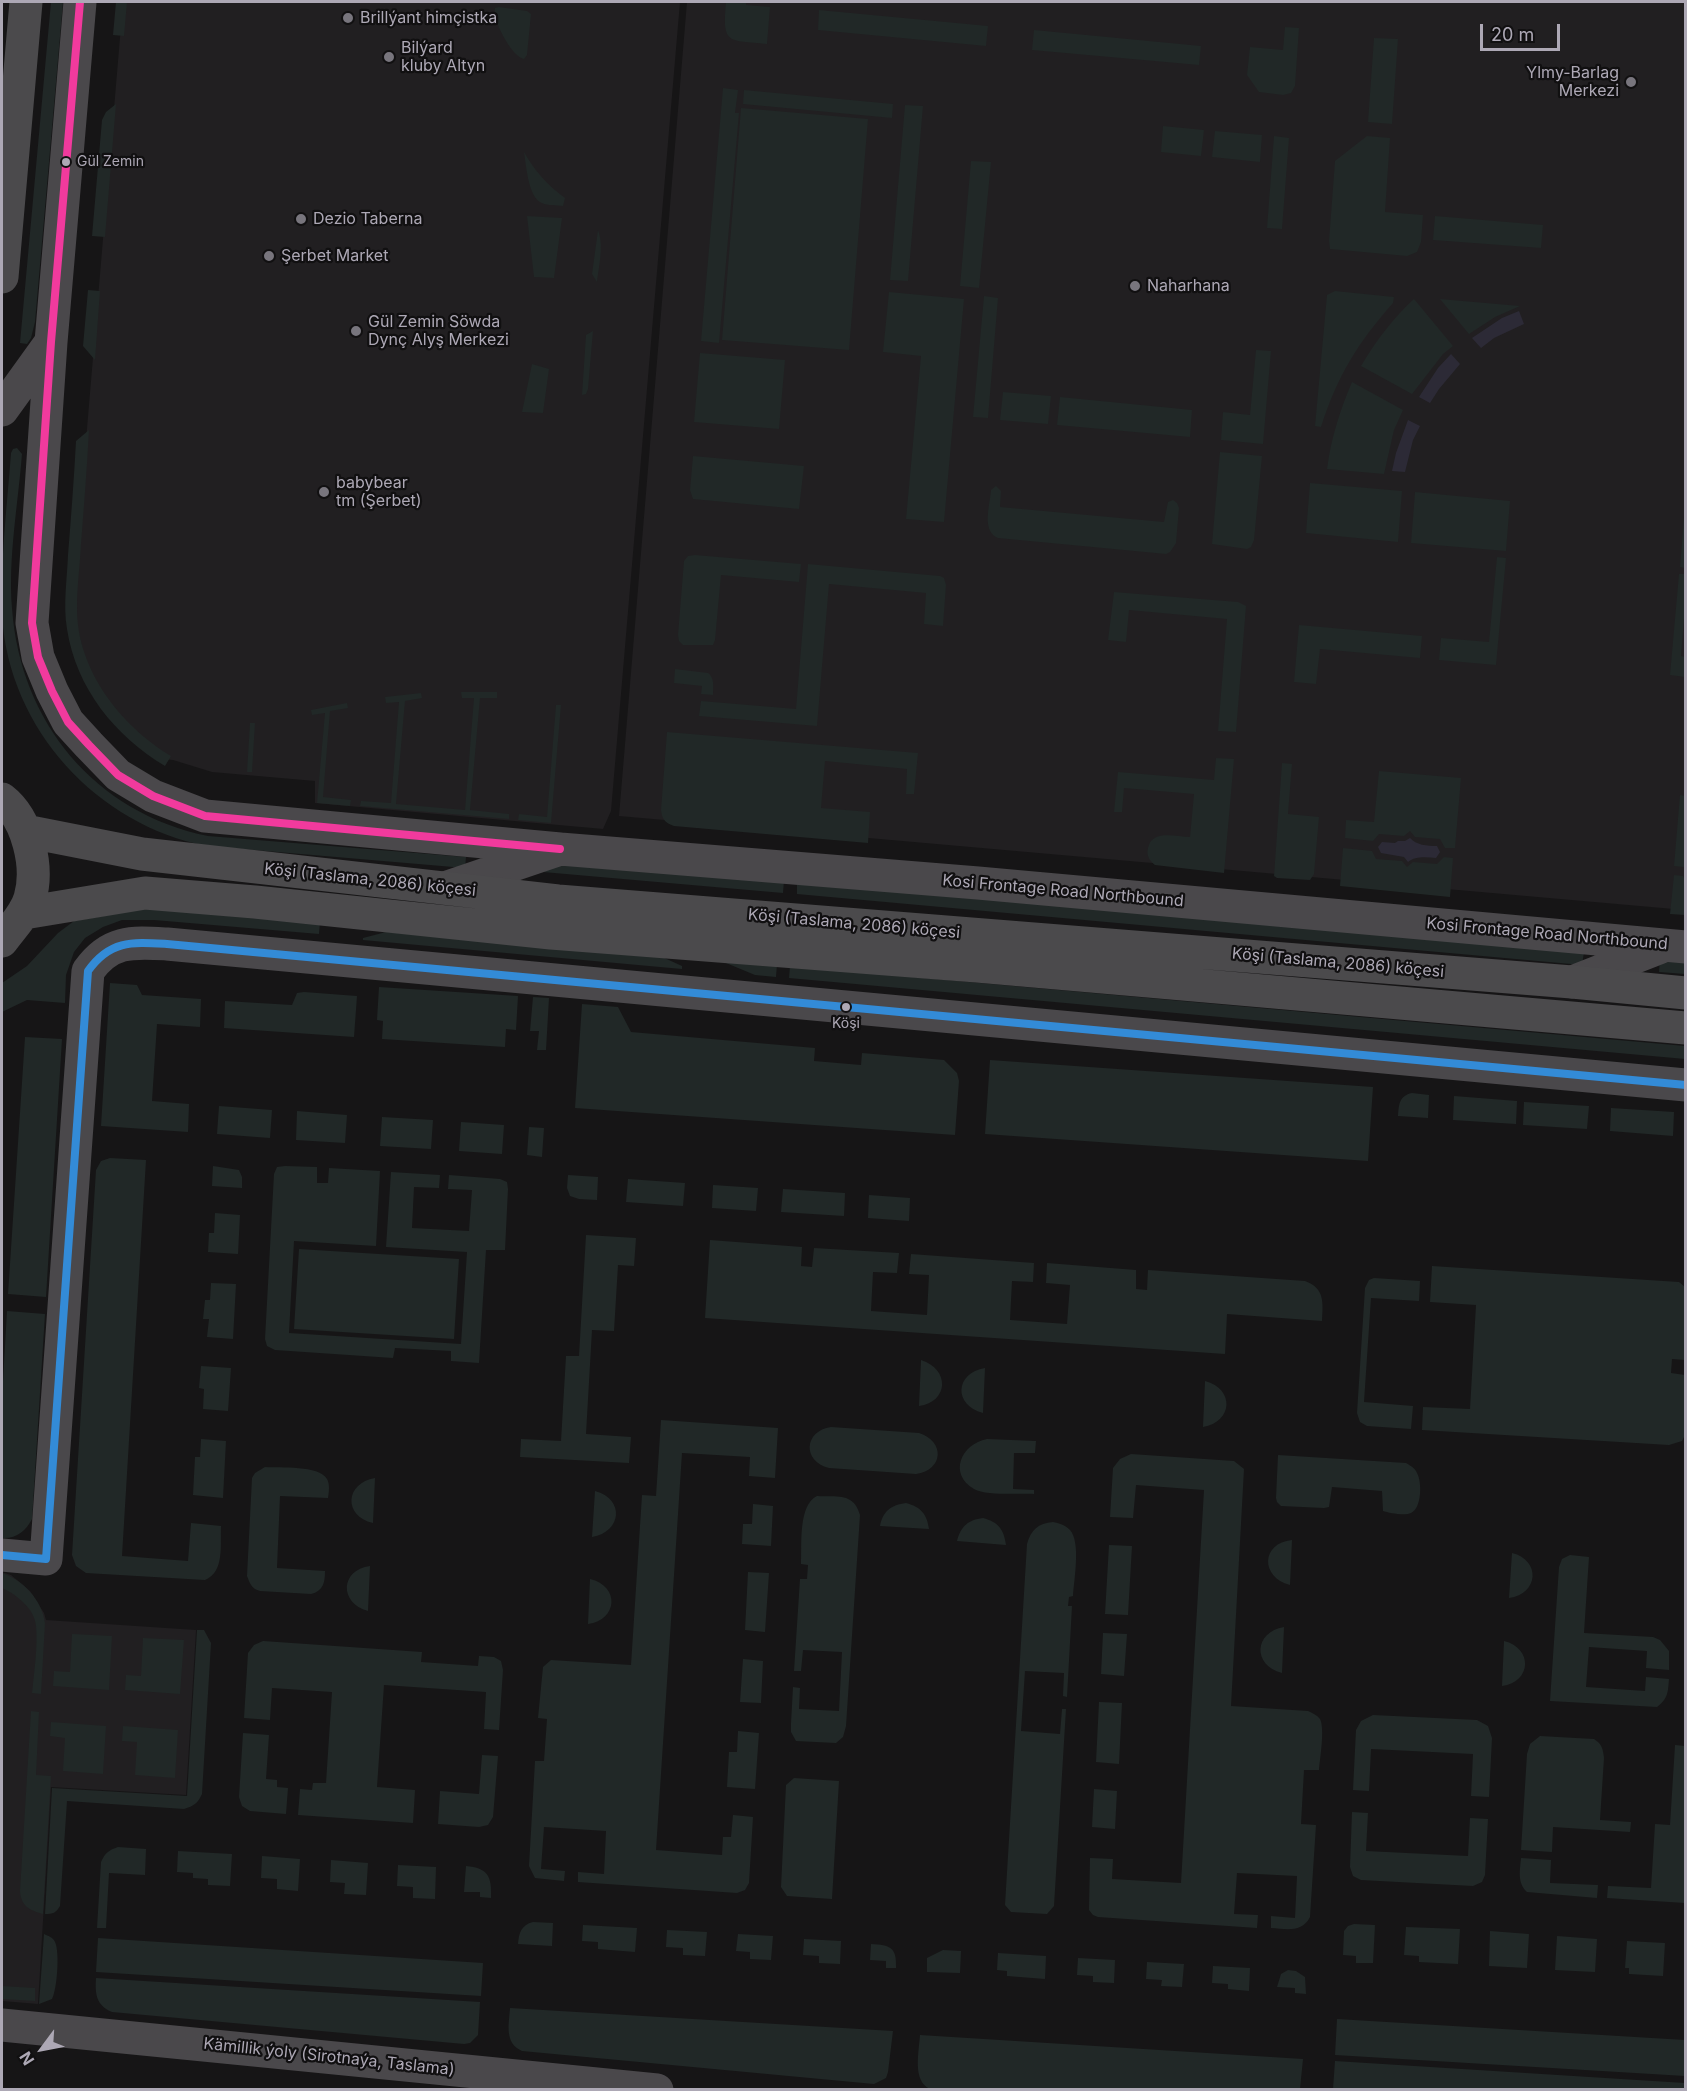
<!DOCTYPE html>
<meta charset="utf-8">
<style>
body{margin:0}
#map{position:relative;width:1687px;height:2091px;overflow:hidden;background:#161516;font-family:Inter,sans-serif}
canvas{display:block}
.frame{position:absolute;inset:0;border:3px solid #ada8b5;pointer-events:none}
.north{position:absolute;left:12px;top:2019px;width:60px;height:60px;-webkit-text-stroke:4px #111011;paint-order:stroke;rotate:238deg;font-size:16px;font-weight:700;line-height:24px;text-align:center;color:#ada8b5}
.north::after{content:'';display:block;margin:auto;width:21px;height:27px;background:#ada8b5;clip-path:polygon(50% 0,100% 100%,50% 72%,0 100%)}
.scale{position:absolute;left:1480px;top:24px;width:80px;height:27px;box-sizing:border-box;border:3px solid #ada8b5;border-top:0;padding-left:8px;font-size:18px;line-height:21px;white-space:nowrap;color:#ada8b5;-webkit-text-stroke:4px #111011;paint-order:stroke}
</style>
<div id="map">
<canvas width="1687" height="2091"></canvas>
<div class="frame"></div>
<div class="north">N</div>
<div class="scale">20 m</div>
</div>
<script>
const ctx = document.querySelector('canvas').getContext('2d');
ctx.lineJoin = 'round';
function fillPath(path, color) {
  ctx.fillStyle = color;
  ctx.fill(path, 'evenodd');
}
function stroke(path, color, width, dash) {
  ctx.strokeStyle = color;
  ctx.lineWidth = width;
  ctx.lineCap = dash ? 'butt' : 'round';
  ctx.setLineDash(dash || []);
  ctx.stroke(path);
}
function label(font, color, halo, rows, align = 'center') {
  ctx.font = font + ' Inter,sans-serif';
  ctx.lineWidth = 4.5;
  ctx.setLineDash([]);
  ctx.textBaseline = 'middle';
  ctx.strokeStyle = halo;
  ctx.fillStyle = color;
  for (const [text, x, y, turn = 0] of rows) {
    ctx.save();
    ctx.translate(x, y);
    ctx.rotate((+turn || 0) * Math.PI / 180);
    ctx.textAlign = isNaN(turn) ? turn : align;
    if (halo) ctx.strokeText(text, 0, 0);
    ctx.fillText(text, 0, 0);
    ctx.restore();
  }
}
fillPath(new Path2D(`
 M123 2H680L611 811 603 829 315 803V781L212 772 173 760 163 759 145 747 92 687 72 606Z
 M687 2H1685V910L619 816Z
 M2 1572 11 1575 30 1591 44 1613 46 1620 196 1630 186 1795 51 1787 38 2004 2 2001Z`), '#211f21');
fillPath(new Path2D(`
 M51 2H63L35 322 31 338 27 344 20 343Z
 M116 2H127L124 36 113 35Z
 M726 2H746V5L770 7 767 44C728 40 722 45 726 2Z
 M499 7 527 11 531 14 527 55 524 59C512 57 492 20 495 8Z
 M819 10 988 26 986 46 818 30Z
 M1285 27 1299 28 1295 86 1291 93 1283 95 1259 92 1247 75 1250 47 1283 50Z
 M1034 30 1201 46 1199 65 1032 50Z
 M1374 38 1398 39 1392 124 1368 122Z
 M723 88 738 90 735 113H739L719 343 701 341Z
 M744 90 893 104 892 118 743 104Z
 M116 104 105 237 92 236 102 120 106 112Z
 M905 105 923 106 908 281 890 280Z
 M741 108 868 119 849 350 722 340Z
 M1163 126 1204 130 1201 156 1161 152Z
 M1215 131 1262 135 1260 162 1212 157Z
 M1274 136 1289 138 1282 229 1267 228Z
 M1367 136 1390 138 1385 212 1423 215 1421 242 1417 252 1407 256 1330 249 1329 241 1335 161Z
 M524 152C535 171 547 185 565 198L563 206C556 205 546 206 540 202 528 195 526 164 524 152Z
 M971 161 991 162 979 288 960 286Z
 M527 216 562 218 554 278 534 277Z
 M1435 216 1543 225 1541 248 1433 240Z
 M598 230C604 245 599 266 597 282L592 274Z
 M88 290 100 291 95 360 83 346Z
 M1335 291 1394 297 1393 303C1357 344 1338 375 1321 427L1315 426 1327 295Z
 M889 292 964 299 944 522 906 519 921 356 883 352Z
 M984 296 998 298 988 418 973 417Z
 M1414 299 1453 346 1443 354 1412 394 1361 366C1376 341 1392 319 1414 299Z
 M1440 299 1520 306 1495 317 1469 334Z
 M593 331 588 389 586 394 582 395 586 335Z
 M1256 350 1271 351 1263 444 1221 440 1223 412 1250 415Z
 M700 353 785 360 779 429 694 422Z
 M532 364 549 369 543 413 522 412Z
 M1352 382 1403 410 1394 430 1384 474 1327 469C1331 438 1340 410 1352 382Z
 M1003 392 1051 396 1048 424 1000 420Z
 M1060 397 1192 410 1190 437 1057 425Z
 M89 430C87 468 84 506 81 544 80 565 77 587 77 608 77 670 120 725 171 756L165 766C115 736 76 688 67 629 63 605 67 580 68 555 71 517 74 479 76 441Z
 M17 448 22 454C18 505 8 558 12 608 20 722 95 813 208 836L466 857 465 868 207 846C97 825 9 729 2 616 0 562 7 507 11 453L13 449Z
 M1220 452 1262 456 1254 540 1251 547 1247 549 1212 544Z
 M693 456 804 466 799 509 693 499 690 490Z
 M1310 483 1402 491 1398 542 1306 533Z
 M996 486 1001 491 1000 507 1164 522 1168 502 1173 500 1177 503 1179 508 1176 543 1170 552 1166 554 998 538C981 531 990 505 991 490Z
 M1415 492 1510 501 1506 551 1411 543Z
 M1684 517H1686L1685 568 1680 567Z
 M695 555 801 564 799 582 721 575 715 640 713 645H683L679 641 678 635 684 561 688 556Z
 M1497 557 1506 558 1496 665 1439 660 1441 638 1489 642Z
 M808 564 940 576 944 578 946 585 943 626 924 624 926 593 829 584 817 726 699 716 701 701 796 709Z
 M1679 574H1685V606L1681 656 1685 657V677L1670 675Z
 M1114 592 1238 602 1246 606 1236 732 1218 731 1227 619 1129 610 1126 642 1108 640Z
 M1299 625 1422 636 1420 658 1320 649 1316 684 1294 682Z
 M675 669 708 673C715 678 713 687 713 695L701 694 702 686 674 683Z
 M461 692H497V698H480L470 810 509 814V819L360 806 361 801 391 803 399 702 386 703 385 697 421 693 422 698 405 701 396 804 465 810 474 698H462Z
 M347 703 348 708 330 711 323 797 351 800 350 806 317 803 325 713 312 715 311 710Z
 M556 705H561L551 823 518 820 519 814 547 817Z
 M250 723H255L252 772H247Z
 M667 732 918 753 914 794H906L907 769 825 761 821 808 870 812 868 843 674 826C665 823 662 819 661 810Z
 M1216 758 1234 759 1224 873 1155 865C1150 861 1146 856 1148 848 1152 829 1176 837 1190 837L1194 794 1124 788 1122 812H1114L1118 772 1214 780Z
 M1282 763 1292 764 1288 814 1319 817 1314 874 1310 880 1277 878 1274 876Z
 M1379 771 1461 778 1455 848H1445L1440 839 1415 837 1410 831 1404 836 1379 834 1373 841 1345 838 1346 820 1374 822Z
 M1680 795 1686 796V865L1684 867 1674 866Z
 M1343 848 1372 851 1376 859 1402 861 1407 867 1413 862 1437 864 1444 857 1453 858 1450 897 1340 886Z
 M559 865 784 880 783 893 543 872Z
 M1674 875 1683 876 1685 880V915L1670 914Z
 M797 881 1584 952 1582 965 797 894Z
 M155 907 320 921 319 934 154 920H122L103 927 85 938 74 952 66 975 65 1003 27 1000 2 1012V983L27 966 58 933 74 921Z
 M386 932 660 956 682 966V969L363 940V938Z
 M1660 959 1685 961V974L1659 972Z
 M726 960 777 964 776 977 755 975 726 963Z
 M790 966 1685 1046V1059L789 978Z
 M110 983 137 985 142 995 201 999 200 1027 157 1024 152 1101 189 1104 188 1132 101 1126Z
 M379 987 518 996 516 1030 506 1029 505 1047 382 1039 383 1021 377 1020Z
 M304 992 357 996 354 1037 224 1028 225 1001 292 1005 297 993Z
 M533 997 549 998 546 1050H537L539 1031H530Z
 M582 1004 618 1007 631 1032 815 1048 814 1061 861 1065 862 1053 944 1060 957 1073 959 1081 955 1135 575 1108Z
 M25 1037 62 1039 46 1297 8 1294Z
 M990 1060 1373 1087 1368 1161 985 1134Z
 M1412 1093 1429 1095 1428 1118 1398 1116C1399 1104 1399 1096 1412 1093Z
 M1454 1096 1517 1101 1516 1124 1453 1120Z
 M1524 1102 1589 1106 1587 1129 1523 1125Z
 M219 1106 272 1110 270 1138 217 1134Z
 M1611 1108 1674 1112 1673 1136 1610 1131Z
 M297 1111 347 1115 345 1143 296 1140Z
 M382 1117 433 1120 431 1149 380 1146Z
 M461 1122 504 1125 502 1154 459 1151Z
 M529 1127 544 1128 542 1157 527 1155Z
 M110 1158 146 1160 122 1556 188 1561 191 1523 221 1526C220 1544 225 1572 205 1580L86 1573 76 1566 72 1555 96 1170 101 1161Z
 M213 1166 239 1170 242 1177V1188L212 1186Z
 M285 1166 317 1167V1183H328L329 1168 380 1171 376 1246 294 1241 289 1333 461 1344 467 1252 386 1247 391 1172 440 1175 439 1188 414 1187 412 1228 469 1231 472 1190 448 1189 449 1175 500 1179 507 1182 508 1189 505 1250H486L479 1363 451 1361V1351L395 1348 393 1358 275 1350 267 1346 265 1339 274 1174 277 1167Z
 M568 1175 598 1177 597 1200 579 1199 570 1196 567 1188Z
 M628 1179 685 1183 683 1206 626 1202Z
 M713 1185 758 1188 756 1211 712 1208Z
 M783 1189 845 1193 844 1216 781 1212Z
 M869 1195 910 1198 909 1221 868 1218Z
 M215 1213 240 1215 238 1254 208 1252 209 1233H214Z
 M586 1235 636 1238 634 1266 618 1265 614 1331 592 1330 586 1434 631 1437 629 1463 520 1457 521 1439 561 1441 566 1356H579Z
 M710 1240 802 1247 801 1266 812 1267 814 1248 899 1253 897 1273 873 1272 871 1311 927 1315 929 1275 909 1274 911 1254 1034 1263 1033 1282 1012 1281 1010 1320 1067 1324 1070 1285 1046 1283 1047 1263 1136 1270V1289L1147 1290 1148 1270 1305 1281C1325 1288 1323 1303 1322 1321L1227 1314 1225 1354 705 1318Z
 M299 1249 459 1259 454 1339 294 1329Z
 M1432 1266 1679 1282 1685 1287V1360L1672 1359 1671 1373 1685 1375V1435L1682 1441 1669 1445 1422 1430 1423 1407 1470 1409 1476 1305 1430 1302Z
 M1374 1278 1420 1281 1419 1301 1371 1298 1364 1402 1413 1406 1411 1429 1367 1426 1360 1422 1357 1413 1365 1288 1369 1280Z
 M211 1283 236 1284 233 1339 207 1337 209 1319H203L205 1300H210Z
 M7 1311 45 1314 32 1519C26 1531 16 1539 2 1538V1398Z
 M921 1360C950 1369 949 1402 919 1406Z
 M201 1366 231 1368 228 1411 203 1409 204 1389 199 1388Z
 M985 1368 983 1413C953 1405 955 1373 985 1368Z
 M1205 1381C1235 1389 1233 1422 1203 1427Z
 M661 1420 778 1428 775 1478 749 1476 750 1457 682 1453 656 1850 722 1855 723 1837H731L733 1815 753 1817 749 1883 745 1890 737 1893 578 1882V1872L604 1874 606 1831 544 1827 541 1869 565 1871 564 1881 535 1878 529 1866 535 1761H544L547 1719 538 1718 543 1667 551 1660 631 1665 642 1495 656 1496Z
 M831 1427 919 1433C945 1441 944 1470 916 1474L829 1468C802 1461 804 1431 831 1427Z
 M201 1439 226 1441 223 1498 193 1495 195 1457H200Z
 M987 1439 1036 1441 1035 1453H1014L1013 1489 1034 1490V1494C1019 1493 986 1496 974 1489 948 1474 961 1444 987 1439Z
 M1131 1454 1234 1461 1244 1469 1231 1706 1308 1711C1312 1713 1317 1715 1320 1719 1325 1729 1320 1758 1319 1770H1304L1301 1824 1316 1825 1310 1917C1302 1933 1286 1929 1271 1928V1916L1295 1918 1297 1876 1237 1873 1234 1914 1258 1915 1257 1928 1098 1917 1093 1915 1089 1910 1090 1858 1113 1859 1112 1879 1181 1883 1204 1490 1136 1485 1133 1518 1110 1517 1113 1468 1120 1459Z
 M1278 1455 1406 1463C1411 1466 1415 1468 1417 1473 1422 1482 1422 1508 1411 1513 1405 1516 1389 1513 1383 1511L1382 1491 1332 1487 1329 1507 1324 1508 1281 1506 1277 1502 1276 1498Z
 M265 1467C280 1468 319 1465 327 1479 330 1484 329 1492 328 1498L280 1496 277 1568 325 1571C325 1583 323 1591 311 1594L260 1591C252 1589 250 1584 247 1576L252 1478 255 1473Z
 M375 1478 373 1523C343 1516 345 1483 375 1478Z
 M595 1491C625 1499 622 1532 592 1537Z
 M817 1496C836 1497 854 1492 860 1515L846 1726 843 1737 836 1743 796 1741 791 1732V1723L793 1687 800 1688 799 1709 839 1711 842 1652 803 1650 801 1671H794L800 1579H807L808 1565 801 1564C802 1545 798 1505 817 1496Z
 M906 1503C921 1507 927 1514 929 1529L880 1526C883 1511 891 1505 906 1503Z
 M753 1504 773 1506 771 1546 742 1544 743 1524H752Z
 M983 1518C998 1522 1004 1529 1006 1545L957 1541C961 1526 968 1520 983 1518Z
 M1053 1522C1059 1523 1065 1525 1070 1530 1081 1542 1074 1580 1073 1596L1069 1597 1068 1606H1072L1067 1697 1063 1696 1064 1673 1025 1671 1021 1731 1060 1734 1062 1709H1066L1054 1906 1047 1914 1011 1912 1005 1905 1027 1544C1031 1530 1038 1523 1053 1522Z
 M1292 1540 1290 1585C1260 1577 1261 1543 1292 1540Z
 M1109 1545 1132 1546 1128 1615 1105 1614Z
 M1512 1553C1541 1560 1539 1594 1509 1598Z
 M1570 1555 1589 1557 1584 1633 1653 1637 1660 1640 1669 1651V1670L1646 1668 1647 1651 1589 1647 1586 1687 1645 1691 1646 1677 1669 1679C1668 1692 1668 1699 1657 1707L1550 1701 1559 1567 1562 1559Z
 M370 1566 368 1611C339 1603 340 1570 370 1566Z
 M748 1572 769 1573 765 1632 745 1630Z
 M2 1573C23 1580 42 1600 45 1623L41 1694 32 1693C34 1672 38 1646 36 1626 35 1609 16 1594 2 1588Z
 M590 1579C620 1586 618 1620 588 1624Z
 M1284 1627 1282 1673C1252 1665 1254 1632 1284 1627Z
 M197 1630H204L211 1643 202 1794C198 1803 194 1806 184 1809L67 1801 60 1906C56 1913 53 1914 45 1914L52 1788 187 1796Z
 M1103 1633 1127 1634 1124 1676 1101 1674Z
 M72 1634 112 1636 109 1690 53 1686 54 1671 70 1672Z
 M143 1638 184 1640 180 1694 125 1690 126 1675 141 1676Z
 M263 1641 422 1652 421 1662 478 1666 479 1656 494 1657 501 1661 503 1670 499 1730 484 1729 486 1692 384 1685 377 1787 415 1790 413 1823 298 1815 300 1789 312 1790 313 1783H326L332 1692 272 1688 270 1720 244 1718 248 1653 254 1645Z
 M1504 1641C1533 1648 1532 1682 1502 1686Z
 M743 1659 763 1661 761 1703 740 1702Z
 M1099 1702 1122 1703 1119 1764 1096 1762Z
 M31 1711 39 1712 36 1775 51 1776 43 1914C29 1910 21 1906 20 1891Z
 M1373 1715 1477 1720 1488 1726 1492 1738 1489 1797 1471 1796 1473 1754 1371 1749 1369 1791 1353 1790 1356 1730 1361 1721Z
 M51 1722 106 1726 103 1774 63 1771 65 1738 50 1736Z
 M123 1726 178 1730 175 1778 135 1775 137 1742 122 1741Z
 M738 1731 759 1733 755 1789 727 1787 729 1752H737Z
 M243 1733 269 1735 266 1779 277 1780V1787L288 1788 286 1814 250 1811 242 1806 239 1797Z
 M1540 1736 1594 1739C1602 1744 1603 1749 1604 1758L1600 1820 1631 1822 1630 1832 1553 1827 1552 1852 1521 1850 1527 1754 1530 1744Z
 M1675 1745 1685 1746V1903L1607 1898 1608 1886 1651 1888 1655 1824 1670 1825Z
 M482 1755 498 1756 493 1817 488 1825 479 1827 438 1824 440 1791 479 1794Z
 M794 1778 839 1781 832 1899 787 1896 781 1887 786 1785Z
 M1094 1789 1117 1791 1115 1829 1092 1827Z
 M1352 1812 1368 1813 1366 1851 1468 1856 1470 1818 1488 1819 1485 1875 1482 1882 1473 1886 1361 1880 1353 1876 1350 1867Z
 M118 1847 146 1849 145 1875 109 1873 106 1928H97L101 1862C105 1853 109 1850 118 1847Z
 M178 1851 232 1854 230 1886 208 1885V1879L193 1878V1873L177 1872Z
 M262 1856 300 1859 298 1891 277 1889V1879L261 1878Z
 M1521 1858 1551 1860 1550 1883 1598 1885 1597 1898 1527 1892C1517 1883 1520 1870 1521 1858Z
 M331 1860 368 1863 366 1895 344 1894 345 1883 330 1882Z
 M398 1865 436 1867 435 1899 413 1898V1887L397 1886Z
 M466 1866C488 1868 492 1876 491 1898L480 1897V1892H464Z
 M533 1922 553 1923 552 1946 518 1944C519 1933 521 1925 533 1922Z
 M1354 1924 1375 1925 1373 1963H1356V1956L1343 1955 1344 1931 1348 1926Z
 M583 1925 637 1928 635 1952 598 1949V1942L582 1941Z
 M1406 1927 1460 1929 1458 1964 1419 1962V1956L1404 1955Z
 M667 1930 707 1932 705 1956 683 1955V1948L666 1947Z
 M1490 1931 1529 1934 1527 1968 1489 1966Z
 M44 1934C48 1936 53 1937 55 1942 60 1952 57 1990 52 1999L39 2004Z
 M738 1934 773 1936 771 1960 750 1959V1952L736 1951Z
 M1557 1936 1597 1939 1595 1972 1555 1970Z
 M98 1938 483 1963 481 1996 96 1972Z
 M804 1939 841 1941 840 1964 819 1963V1956L803 1955Z
 M1627 1941 1665 1943 1663 1976 1629 1974V1968H1625Z
 M871 1944C890 1945 897 1947 896 1968H886V1961L870 1960Z
 M943 1950 961 1951 960 1973 927 1972V1958Z
 M998 1953 1046 1956 1045 1979 1007 1976V1971L997 1970Z
 M1078 1958 1115 1960 1114 1983 1093 1982V1976L1077 1975Z
 M1147 1962 1184 1964 1182 1987 1161 1986 1162 1980 1146 1979Z
 M1213 1966 1250 1968 1249 1991 1228 1989V1984L1212 1983Z
 M1288 1970 1296 1971 1305 1977 1306 1994 1295 1993V1988L1277 1987 1281 1974Z
 M96 1978 480 2002 478 2035 470 2043 464 2044 112 2012C96 2005 95 1994 96 1978Z
 M2 1986 35 1988V2001L2 1999Z
 M510 2008 893 2031 888 2072 886 2078 874 2084 522 2051C504 2043 509 2024 510 2008Z
 M1337 2019 1685 2040V2076L1335 2055Z
 M920 2035 1303 2059 1300 2089H930C912 2081 919 2052 920 2035Z
 M1335 2061 1685 2083V2089H1333Z`), '#212827');
fillPath(new Path2D(`
 M1519 311 1524 324 1494 338 1481 348 1472 338 1502 318Z
 M1451 354 1460 364 1439 389 1430 403 1419 397 1438 368Z
 M1408 420 1420 426 1413 440 1405 472 1392 471 1396 453Z
 M1410 838C1416 845 1427 846 1437 846L1440 852 1436 858C1426 857 1415 856 1408 862L1404 857 1381 853 1378 847 1382 842 1395 843 1398 841H1405Z`), '#2c2a36');
stroke(new Path2D(`
 M80 2 51 342 32 623 38 657 52 691 68 722 89 745 118 775 153 796 205 816 560 849
 M2 410 51 342
 M445 888 560 849 978 883 1686 947
 M1572 982 1659 948
 M2 1555 46 1559 88 971C110 940 132 942 167 944L1686 1085
 M2 2025 657 2090`), '#4a484b', 33);
stroke(new Path2D(`
 M2 277 26 2
 M2 799C28 819 39 867 30 898 25 915 12 927 2 941
 M25 831 142 854 558 901 1572 982 1686 993
 M24 913 145 893 255 902 551 933 977 966 1686 1028`), '#4b4a4c', 33);
stroke(new Path2D(`
 M80 2 51 342 32 623 38 657 52 691 68 722 89 745 118 775 153 796 205 816 560 849`), '#f13a9d', 8);
stroke(new Path2D(`
 M2 1555 46 1559 88 971C110 940 132 942 167 944L1686 1085`), '#338bd7', 8);
for (const [x, y, r, color] of [
 [348,18,6,"#78757d"],
 [389,57,6,"#78757d"],
 [1631,82,6,"#78757d"],
 [66,162,5,"#ada8b5"],
 [301,219,6,"#78757d"],
 [269,256,6,"#78757d"],
 [1135,286,6,"#78757d"],
 [356,331,6,"#78757d"],
 [324,492,6,"#78757d"],
 [846,1007,5,"#ada8b5"]
]) {
  const dot = new Path2D();
  dot.arc(x, y, r, 0, 2 * Math.PI);
  ctx.fillStyle = color;
  ctx.fill(dot);
  stroke(dot, '#111011', 2);
}
label('14px', '#ada8b5', '#111011', [
 ["Gül Zemin",77,162],
 ["Köşi",846,1024,"center"]
], 'left');
label('16px', '#ada8b5', '#111011', [
 ["Brillýant himçistka",360,18],
 ["Bilýard",401,48],
 ["kluby Altyn",401,66],
 ["Ylmy-Barlag",1619,73,"right"],
 ["Merkezi",1619,91,"right"],
 ["Dezio Taberna",313,219],
 ["Şerbet Market",281,256],
 ["Naharhana",1147,286],
 ["Gül Zemin Söwda",368,322],
 ["Dynç Alyş Merkezi",368,340],
 ["babybear",336,483],
 ["tm (Şerbet)",336,501]
], 'left');
label('16px', '#ada8b5', '#111011', [
 ["Köşi (Taslama, 2086) köçesi",370,880,6],
 ["Kosi Frontage Road Northbound",1063,891,5],
 ["Köşi (Taslama, 2086) köçesi",854,924,5],
 ["Kosi Frontage Road Northbound",1547,934,5],
 ["Köşi (Taslama, 2086) köçesi",1338,963,5],
 ["Kämillik ýoly (Sirotnaýa, Taslama)",329,2057,6]
]);
</script>
